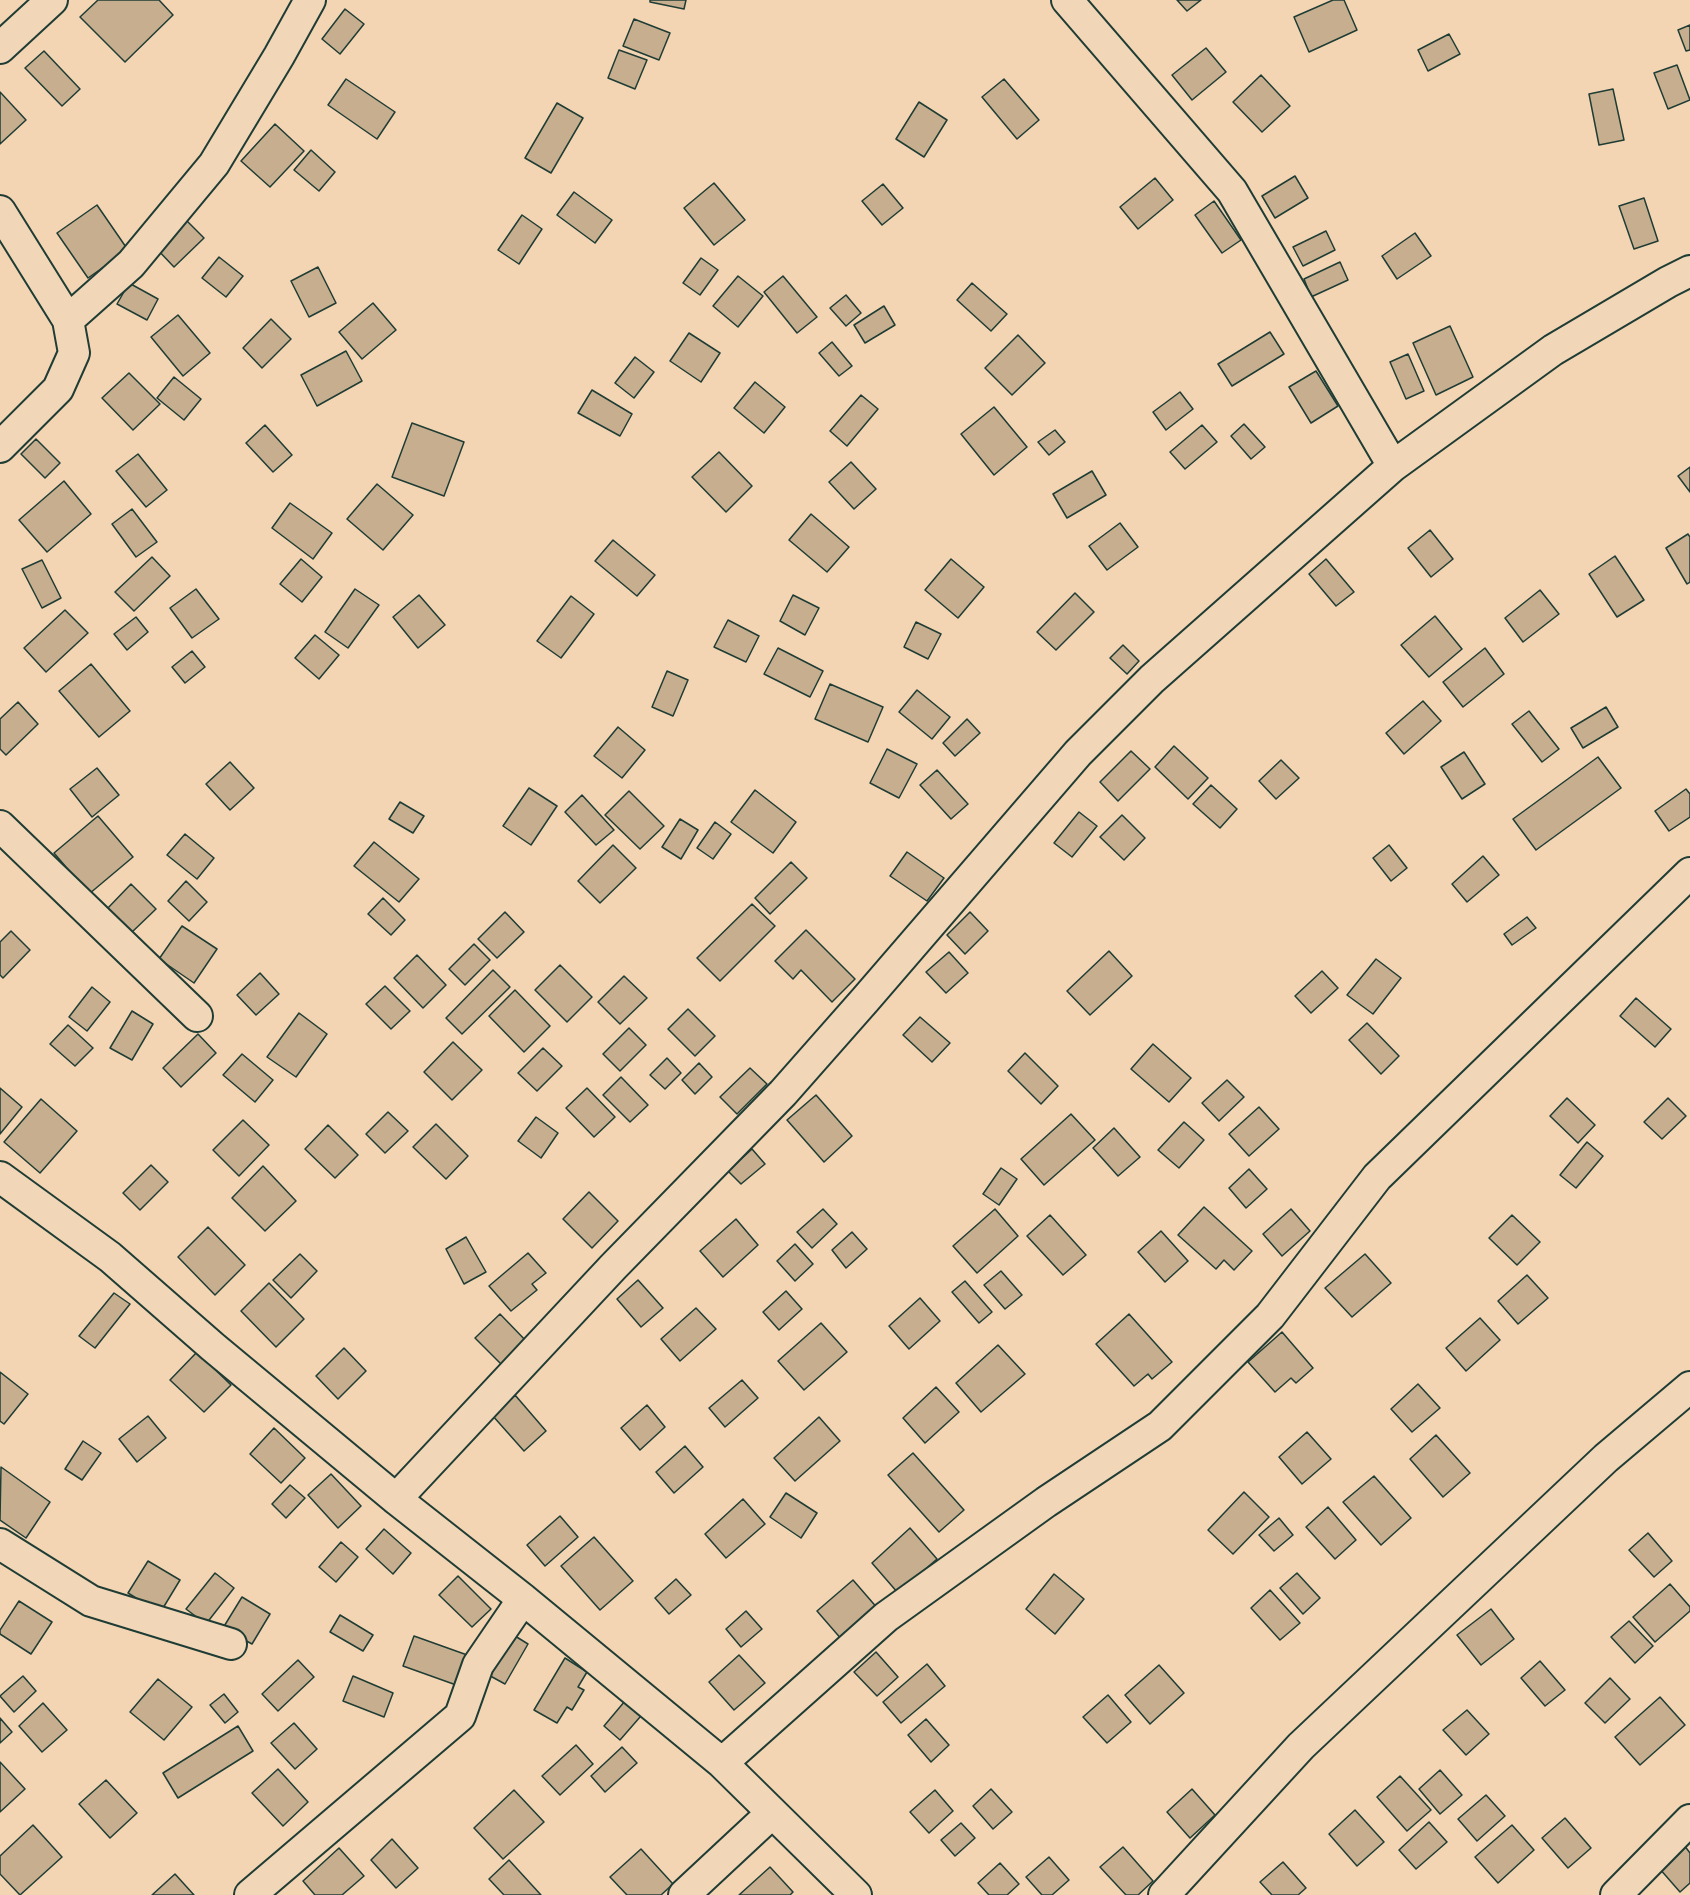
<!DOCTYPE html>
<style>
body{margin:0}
canvas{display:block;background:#f3d4b3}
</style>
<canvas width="1690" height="1895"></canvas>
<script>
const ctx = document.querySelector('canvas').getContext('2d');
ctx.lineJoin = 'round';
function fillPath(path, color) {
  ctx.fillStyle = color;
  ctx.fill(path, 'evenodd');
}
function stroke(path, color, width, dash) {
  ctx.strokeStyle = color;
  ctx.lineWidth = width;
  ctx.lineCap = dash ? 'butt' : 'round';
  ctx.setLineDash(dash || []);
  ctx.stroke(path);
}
const building = new Path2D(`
 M98 0H159L173 15 125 62 80 17Z
 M650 0H686L684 9 650 2Z
 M1177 0H1201L1187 11Z
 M1333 0H1344L1357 30 1309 52 1294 17Z
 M345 9 364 24 340 54 322 39Z
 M634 19 670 33 659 60 623 46Z
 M1690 25V50L1686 51 1678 30Z
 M1449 34 1460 54 1428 71 1418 50Z
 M1206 48 1226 72 1192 100 1172 75Z
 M619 50 647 60 635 89 608 78Z
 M44 51 80 89 62 106 25 68Z
 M1677 65 1690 100 1668 109 1654 73Z
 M1261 75 1290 106 1262 132 1233 102Z
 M346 79 395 112 377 139 328 105Z
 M1004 79 1039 120 1017 139 982 97Z
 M1613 89 1624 140 1599 145 1589 94Z
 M0 92 26 120 0 144Z
 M919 102 947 120 924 157 896 139Z
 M557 103 583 118 551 173 525 158Z
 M275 124 304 151 270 187 241 161Z
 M311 150 335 172 319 191 294 170Z
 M1295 176 1308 198 1275 218 1262 196Z
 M1155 178 1173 200 1138 229 1120 207Z
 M714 183 745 220 714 245 684 208Z
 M883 184 903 208 882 225 862 201Z
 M574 192 612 220 595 243 557 215Z
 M1644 198 1658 241 1634 249 1619 206Z
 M1214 201 1241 240 1222 253 1195 215Z
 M97 205 128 250 88 278 57 233Z
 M522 215 542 229 519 264 498 250Z
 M185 219 204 238 174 267 155 247Z
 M1326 231 1335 250 1303 266 1293 247Z
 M1415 233 1431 256 1397 279 1382 256Z
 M219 257 243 276 226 297 202 278Z
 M701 258 718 270 700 295 683 283Z
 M1340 262 1348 280 1311 297 1304 279Z
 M318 267 336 303 309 317 291 281Z
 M738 276 763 296 738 327 713 306Z
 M783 276 817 317 797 333 764 292Z
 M129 283 158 299 147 320 117 304Z
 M972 283 1007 314 991 331 957 300Z
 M846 295 861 313 846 326 830 308Z
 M373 303 396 330 362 359 339 332Z
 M884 306 895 325 865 343 854 325Z
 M178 315 210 353 183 376 151 337Z
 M271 319 291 339 262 368 243 348Z
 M1450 326 1473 377 1436 395 1413 343Z
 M1270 332 1284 354 1232 386 1218 364Z
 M689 333 720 353 701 382 670 361Z
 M1018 335 1045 363 1012 395 985 368Z
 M832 342 852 366 839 376 819 353Z
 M346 351 362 381 317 406 301 375Z
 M1408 354 1424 391 1406 399 1390 362Z
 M635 357 654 372 634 398 615 383Z
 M1316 371 1338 406 1311 423 1289 387Z
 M129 373 160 404 133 430 102 398Z
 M174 377 201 399 184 420 157 398Z
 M755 382 785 407 764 433 734 408Z
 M592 390 632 414 620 436 578 413Z
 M1180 392 1193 409 1166 430 1153 412Z
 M861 395 878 409 847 446 830 431Z
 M994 407 1027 447 994 475 961 434Z
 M412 423 464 442 444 496 392 477Z
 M1244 424 1265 447 1251 459 1231 436Z
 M265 425 292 455 273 472 246 443Z
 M1202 425 1217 442 1185 469 1170 452Z
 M1055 430 1065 442 1049 455 1038 442Z
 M36 439 60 463 45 478 21 454Z
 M719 452 752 486 726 512 692 477Z
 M138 454 167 490 146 507 116 471Z
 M851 462 876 489 854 509 829 482Z
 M1690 467V492L1678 476Z
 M1092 471 1106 495 1067 518 1053 494Z
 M64 481 91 514 47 552 19 520Z
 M377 484 413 515 383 550 347 519Z
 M290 503 332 533 313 559 272 528Z
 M132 509 157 542 136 557 112 524Z
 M811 514 849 547 827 572 789 540Z
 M1120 523 1138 547 1107 570 1089 546Z
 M1430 530 1453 559 1431 577 1408 548Z
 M1688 534 1690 537V582L1687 584 1666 548Z
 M613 540 655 575 637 596 595 561Z
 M1615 556 1644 600 1617 617 1589 574Z
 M152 557 170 576 134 611 115 592Z
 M301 559 322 577 302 602 280 584Z
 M951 559 984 587 958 618 925 590Z
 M1326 559 1354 592 1336 606 1309 574Z
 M42 560 61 598 42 608 22 569Z
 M196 589 219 619 192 638 170 608Z
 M355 589 379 605 348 648 325 632Z
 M1540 590 1559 614 1523 642 1505 618Z
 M1075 593 1094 612 1056 650 1037 632Z
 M419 595 445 625 418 648 393 617Z
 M793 595 819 608 805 635 780 621Z
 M571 596 594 614 561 658 537 641Z
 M65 610 88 633 46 672 24 648Z
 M1435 616 1462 649 1429 677 1401 645Z
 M136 617 148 632 127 650 114 634Z
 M728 620 759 636 746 662 714 647Z
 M916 622 941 634 928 659 904 647Z
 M315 635 339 655 319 679 295 658Z
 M1123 645 1139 661 1127 674 1110 658Z
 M778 648 823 671 810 697 764 674Z
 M1485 648 1504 674 1463 707 1443 682Z
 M192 651 205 667 185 683 172 667Z
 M91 664 130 711 99 737 59 691Z
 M667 671 688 680 673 716 652 707Z
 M830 684 883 707 868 742 815 719Z
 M917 690 950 717 932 739 899 712Z
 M1423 701 1441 721 1404 754 1386 733Z
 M18 702 38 724 6 755 0 749V719Z
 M1606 707 1618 727 1583 748 1571 728Z
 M1529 711 1559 749 1542 762 1512 724Z
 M967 719 980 733 955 756 943 743Z
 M618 727 645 750 622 778 594 756Z
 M1174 746 1208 778 1188 799 1155 767Z
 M887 749 917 764 899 798 870 783Z
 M1131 751 1150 769 1118 801 1100 782Z
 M1464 752 1485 784 1462 799 1441 767Z
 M1598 757 1621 788 1536 850 1513 819Z
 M1281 760 1299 778 1276 799 1259 781Z
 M230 762 254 788 230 810 206 784Z
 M97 768 119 795 92 817 70 789Z
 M937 770 968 804 951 819 920 785Z
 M1211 785 1237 809 1220 828 1193 804Z
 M529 788 557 806 531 845 503 826Z
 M1686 789 1690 794V817L1669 831 1655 811Z
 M755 790 796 822 773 853 731 822Z
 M629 791 664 826 640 849 605 815Z
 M582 795 614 830 596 845 565 812Z
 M400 802 424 816 413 833 389 819Z
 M1079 812 1097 826 1072 857 1054 843Z
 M1122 815 1145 838 1124 860 1100 837Z
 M98 816 133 857 89 894 54 853Z
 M680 819 698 830 681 859 662 847Z
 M715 822 731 834 713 859 697 848Z
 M185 834 214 858 197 879 167 855Z
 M374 842 419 879 399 902 354 866Z
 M613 845 636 868 600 903 578 881Z
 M1389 845 1407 868 1391 881 1373 858Z
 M907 852 944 878 927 901 890 876Z
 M1483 856 1499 875 1467 902 1452 884Z
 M791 862 807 878 770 914 755 898Z
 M186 881 207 902 189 921 168 901Z
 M131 884 156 909 130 934 106 910Z
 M383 898 405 920 391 935 368 914Z
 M752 904 775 926 720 981 697 958Z
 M505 912 524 932 497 958 478 939Z
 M970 912 988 931 965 954 947 935Z
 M1527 917 1536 928 1512 945 1504 934Z
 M182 926 217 949 194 983 159 959Z
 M806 930 855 979 832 1002 801 970 793 979 775 961Z
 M11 931 30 950 3 978 0 975V942Z
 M474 944 490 960 465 985 449 969Z
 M1109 951 1132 976 1090 1015 1067 991Z
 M949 952 968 973 946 993 926 972Z
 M417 955 446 985 423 1008 394 978Z
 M1376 959 1401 978 1373 1014 1347 995Z
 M560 965 592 997 567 1022 535 990Z
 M493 970 510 987 462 1034 446 1018Z
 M1322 971 1338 988 1311 1013 1295 996Z
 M260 973 279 994 256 1015 237 995Z
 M624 976 647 998 620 1024 598 1002Z
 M385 986 410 1011 391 1029 366 1004Z
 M92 987 110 1002 87 1031 69 1017Z
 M515 990 550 1026 524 1052 489 1016Z
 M1636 998 1671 1029 1655 1047 1620 1016Z
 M688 1009 715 1036 695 1056 668 1029Z
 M132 1011 153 1024 132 1060 110 1048Z
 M299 1013 327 1034 296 1077 267 1057Z
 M920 1017 950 1043 932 1062 903 1035Z
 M1367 1023 1399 1056 1381 1074 1349 1040Z
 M68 1025 93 1048 75 1066 50 1044Z
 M629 1028 646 1045 620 1071 603 1054Z
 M198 1034 216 1053 181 1087 163 1068Z
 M453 1042 482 1070 452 1100 424 1072Z
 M1153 1044 1191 1078 1169 1102 1131 1069Z
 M543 1048 562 1066 537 1091 518 1073Z
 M1025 1053 1058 1086 1041 1104 1008 1071Z
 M242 1054 273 1080 255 1102 223 1075Z
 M667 1058 681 1073 665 1089 650 1075Z
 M699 1063 712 1077 695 1094 682 1080Z
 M750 1068 767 1084 737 1114 720 1097Z
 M621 1077 648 1105 630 1122 603 1095Z
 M1227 1080 1244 1097 1219 1121 1202 1103Z
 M0 1088 22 1107 0 1134Z
 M587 1088 615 1117 594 1137 566 1108Z
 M816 1095 852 1136 824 1162 787 1120Z
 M1567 1098 1595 1125 1578 1143 1550 1116Z
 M1668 1098 1686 1116 1662 1139 1644 1122Z
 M41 1099 77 1131 40 1173 4 1142Z
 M1259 1107 1279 1129 1249 1156 1229 1134Z
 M388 1112 408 1131 385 1153 366 1134Z
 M1071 1114 1095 1140 1044 1185 1021 1159Z
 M536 1117 558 1133 541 1158 518 1141Z
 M243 1120 269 1145 239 1176 213 1150Z
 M1184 1122 1204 1140 1179 1168 1158 1150Z
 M436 1124 468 1156 446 1179 413 1147Z
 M328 1125 358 1155 335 1178 305 1149Z
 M1114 1128 1140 1157 1118 1176 1093 1148Z
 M1587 1142 1603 1156 1576 1188 1560 1175Z
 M752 1149 765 1164 741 1184 728 1171Z
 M151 1165 168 1182 140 1210 123 1193Z
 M263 1166 296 1201 265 1231 232 1198Z
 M1001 1168 1017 1179 999 1205 983 1194Z
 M1249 1169 1267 1189 1246 1208 1229 1188Z
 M589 1192 618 1221 592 1248 563 1219Z
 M1204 1207 1252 1251 1234 1270 1224 1260 1216 1269 1178 1235Z
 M823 1209 837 1224 812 1248 797 1232Z
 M995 1209 1018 1236 977 1273 953 1246Z
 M1291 1209 1310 1231 1282 1256 1263 1234Z
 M1050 1215 1086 1255 1063 1275 1027 1236Z
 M1512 1215 1540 1242 1517 1265 1489 1238Z
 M736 1219 758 1245 723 1277 700 1251Z
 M208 1227 245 1265 215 1295 178 1257Z
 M1161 1231 1188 1261 1165 1282 1138 1252Z
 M852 1232 867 1249 846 1268 832 1250Z
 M466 1237 486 1272 464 1284 446 1249Z
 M795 1244 813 1264 795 1281 777 1261Z
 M528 1253 546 1273 532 1284 537 1290 511 1311 489 1286Z
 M300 1254 317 1271 291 1298 273 1280Z
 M1365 1254 1391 1283 1352 1317 1325 1288Z
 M1001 1271 1022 1295 1005 1309 984 1285Z
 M1527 1275 1548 1298 1518 1324 1498 1301Z
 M638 1280 663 1308 641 1327 617 1299Z
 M965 1281 992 1312 979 1323 952 1292Z
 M269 1283 304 1319 276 1347 241 1311Z
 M786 1291 802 1309 779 1330 763 1312Z
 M114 1293 130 1304 95 1348 79 1336Z
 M920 1298 940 1321 909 1349 889 1326Z
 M696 1308 716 1329 680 1361 661 1339Z
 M500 1314 530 1345 505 1368 475 1338Z
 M1129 1314 1172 1362 1152 1379 1148 1374 1134 1386 1096 1344Z
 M1480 1318 1500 1340 1466 1371 1446 1348Z
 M821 1323 847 1352 804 1390 778 1361Z
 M1282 1332 1313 1368 1296 1383 1291 1378 1275 1392 1248 1362Z
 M998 1345 1025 1374 981 1412 956 1383Z
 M344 1348 366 1371 338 1399 316 1376Z
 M197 1352 231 1385 204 1412 170 1380Z
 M0 1372 28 1394 4 1424 0 1421Z
 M742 1380 758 1398 725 1427 709 1408Z
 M1418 1384 1440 1408 1412 1432 1391 1409Z
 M936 1387 959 1412 925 1443 903 1418Z
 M515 1395 546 1431 524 1451 492 1415Z
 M647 1405 665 1427 640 1450 621 1428Z
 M148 1416 166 1438 137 1462 119 1439Z
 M819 1417 840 1441 795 1481 774 1458Z
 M274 1428 305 1458 281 1483 250 1454Z
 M1307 1432 1331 1459 1302 1484 1279 1457Z
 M1436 1435 1470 1473 1443 1497 1410 1459Z
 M83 1441 101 1453 82 1480 65 1469Z
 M685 1446 703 1467 674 1493 656 1472Z
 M913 1453 964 1510 939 1532 888 1475Z
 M1 1467 50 1502 26 1538 0 1520Z
 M331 1474 361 1506 338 1528 308 1495Z
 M1374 1476 1411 1518 1381 1545 1343 1502Z
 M290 1485 305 1498 286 1518 272 1504Z
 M1244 1492 1269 1517 1233 1554 1208 1530Z
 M786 1493 817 1513 801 1538 770 1517Z
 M743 1499 765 1524 726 1558 705 1534Z
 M1328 1507 1356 1540 1335 1559 1306 1527Z
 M560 1516 578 1537 545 1566 527 1545Z
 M1279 1518 1293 1535 1274 1551 1259 1535Z
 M910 1528 937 1559 898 1593 872 1563Z
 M384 1529 411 1553 393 1574 366 1549Z
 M1648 1533 1672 1561 1654 1577 1629 1550Z
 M594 1537 633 1581 600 1610 561 1566Z
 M341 1542 358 1557 336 1582 319 1567Z
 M148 1561 180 1580 160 1613 128 1593Z
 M215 1573 234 1588 206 1624 186 1609Z
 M1297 1573 1320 1598 1303 1614 1280 1588Z
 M1054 1574 1084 1599 1055 1634 1026 1609Z
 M458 1576 491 1609 472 1627 439 1595Z
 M676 1579 691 1595 669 1614 655 1598Z
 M853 1580 879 1610 843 1641 817 1611Z
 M1670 1584 1690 1607V1611L1655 1642 1633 1617Z
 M1270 1590 1300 1623 1280 1640 1251 1608Z
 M242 1597 270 1614 252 1644 223 1628Z
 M19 1601 52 1622 31 1654 0 1634V1630Z
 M1491 1609 1514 1639 1481 1665 1457 1635Z
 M746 1611 762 1629 741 1647 726 1629Z
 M340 1615 373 1635 363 1651 330 1632Z
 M1629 1621 1653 1646 1635 1663 1611 1637Z
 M507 1631 528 1644 505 1684 483 1672Z
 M414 1636 470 1656 459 1686 403 1666Z
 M876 1652 898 1677 877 1696 854 1672Z
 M739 1655 765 1683 734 1710 709 1682Z
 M565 1658 587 1672 578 1687 584 1690 572 1710 567 1707 557 1723 534 1710Z
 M298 1660 314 1677 278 1711 262 1694Z
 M1540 1661 1565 1690 1545 1706 1521 1678Z
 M927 1664 945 1686 901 1723 883 1702Z
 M1159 1665 1184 1693 1150 1724 1125 1695Z
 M23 1676 36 1691 14 1712 0 1696Z
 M353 1676 393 1693 384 1717 343 1701Z
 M1610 1678 1630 1699 1605 1723 1585 1703Z
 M158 1679 192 1707 164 1740 130 1712Z
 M224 1694 238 1712 225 1723 210 1705Z
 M630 1695 647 1709 620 1740 604 1726Z
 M1108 1695 1131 1722 1107 1743 1083 1717Z
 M1660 1697 1685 1725 1640 1765 1615 1737Z
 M43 1703 67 1730 42 1752 19 1726Z
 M1467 1710 1489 1734 1466 1755 1443 1730Z
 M0 1718 12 1732 0 1743Z
 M926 1719 949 1745 931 1762 908 1735Z
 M294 1723 317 1749 295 1769 271 1743Z
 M238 1726 253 1751 178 1798 163 1773Z
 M576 1745 593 1764 560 1795 542 1776Z
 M622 1747 637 1763 605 1792 591 1776Z
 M0 1762 25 1789 0 1812Z
 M278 1769 308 1802 283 1826 252 1793Z
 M1440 1770 1462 1795 1440 1814 1419 1789Z
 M1400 1776 1431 1810 1407 1831 1377 1797Z
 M106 1780 137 1813 110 1838 79 1804Z
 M991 1789 1012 1812 993 1829 973 1806Z
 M1192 1789 1215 1815 1190 1838 1167 1812Z
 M514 1790 544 1822 503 1859 474 1828Z
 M935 1790 953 1811 929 1833 910 1812Z
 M1486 1795 1505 1816 1477 1841 1458 1819Z
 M1355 1810 1384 1842 1357 1866 1329 1834Z
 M1565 1818 1591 1848 1568 1868 1542 1838Z
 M1429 1822 1447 1842 1416 1869 1399 1850Z
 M961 1823 975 1838 955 1856 941 1840Z
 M33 1825 62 1857 20 1895 0 1874V1856Z
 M1512 1825 1534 1850 1498 1883 1475 1857Z
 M392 1839 418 1868 396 1888 371 1860Z
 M1684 1845 1690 1853V1883L1680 1892 1659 1868Z
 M1123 1847 1153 1881 1138 1895H1126L1100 1867Z
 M339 1848 364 1876 342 1895H315L303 1881Z
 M641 1849 673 1884 661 1895H627L610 1877Z
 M1049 1857 1069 1880 1052 1895H1042L1026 1877Z
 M509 1860 541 1895H504L489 1879Z
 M1283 1862 1306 1888 1298 1895H1272L1260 1882Z
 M1000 1863 1019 1884 1007 1895H989L978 1883Z
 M770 1867 793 1892 790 1895H739Z
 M175 1874 194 1895H152Z`);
fillPath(building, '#c7ae8e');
stroke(building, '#1f3d34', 1.5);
const street = new Path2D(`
 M1067 0 1232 191 1393 466
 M0 48 52 0
 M0 211 68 320 74 353 58 389 0 447
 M68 320 131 264 214 164 279 56 310 0
 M0 826 197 1016
 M0 1177 110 1257 213 1347 396 1499 523 1599 722 1763 856 1895
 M396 1499 613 1267 783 1093 865 1000 1078 753 1152 679 1393 466 1553 350 1668 282 1690 271
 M0 1544 91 1601 231 1644
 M722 1763 886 1617 1046 1502 1160 1426 1270 1316 1377 1177 1690 873
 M250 1895 460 1716 478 1665 523 1599
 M684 1895 772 1813
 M1164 1895 1301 1746 1606 1458 1690 1387
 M1616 1895 1690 1820`);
stroke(street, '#1f3d34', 34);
stroke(street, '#f1d6b8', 30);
</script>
